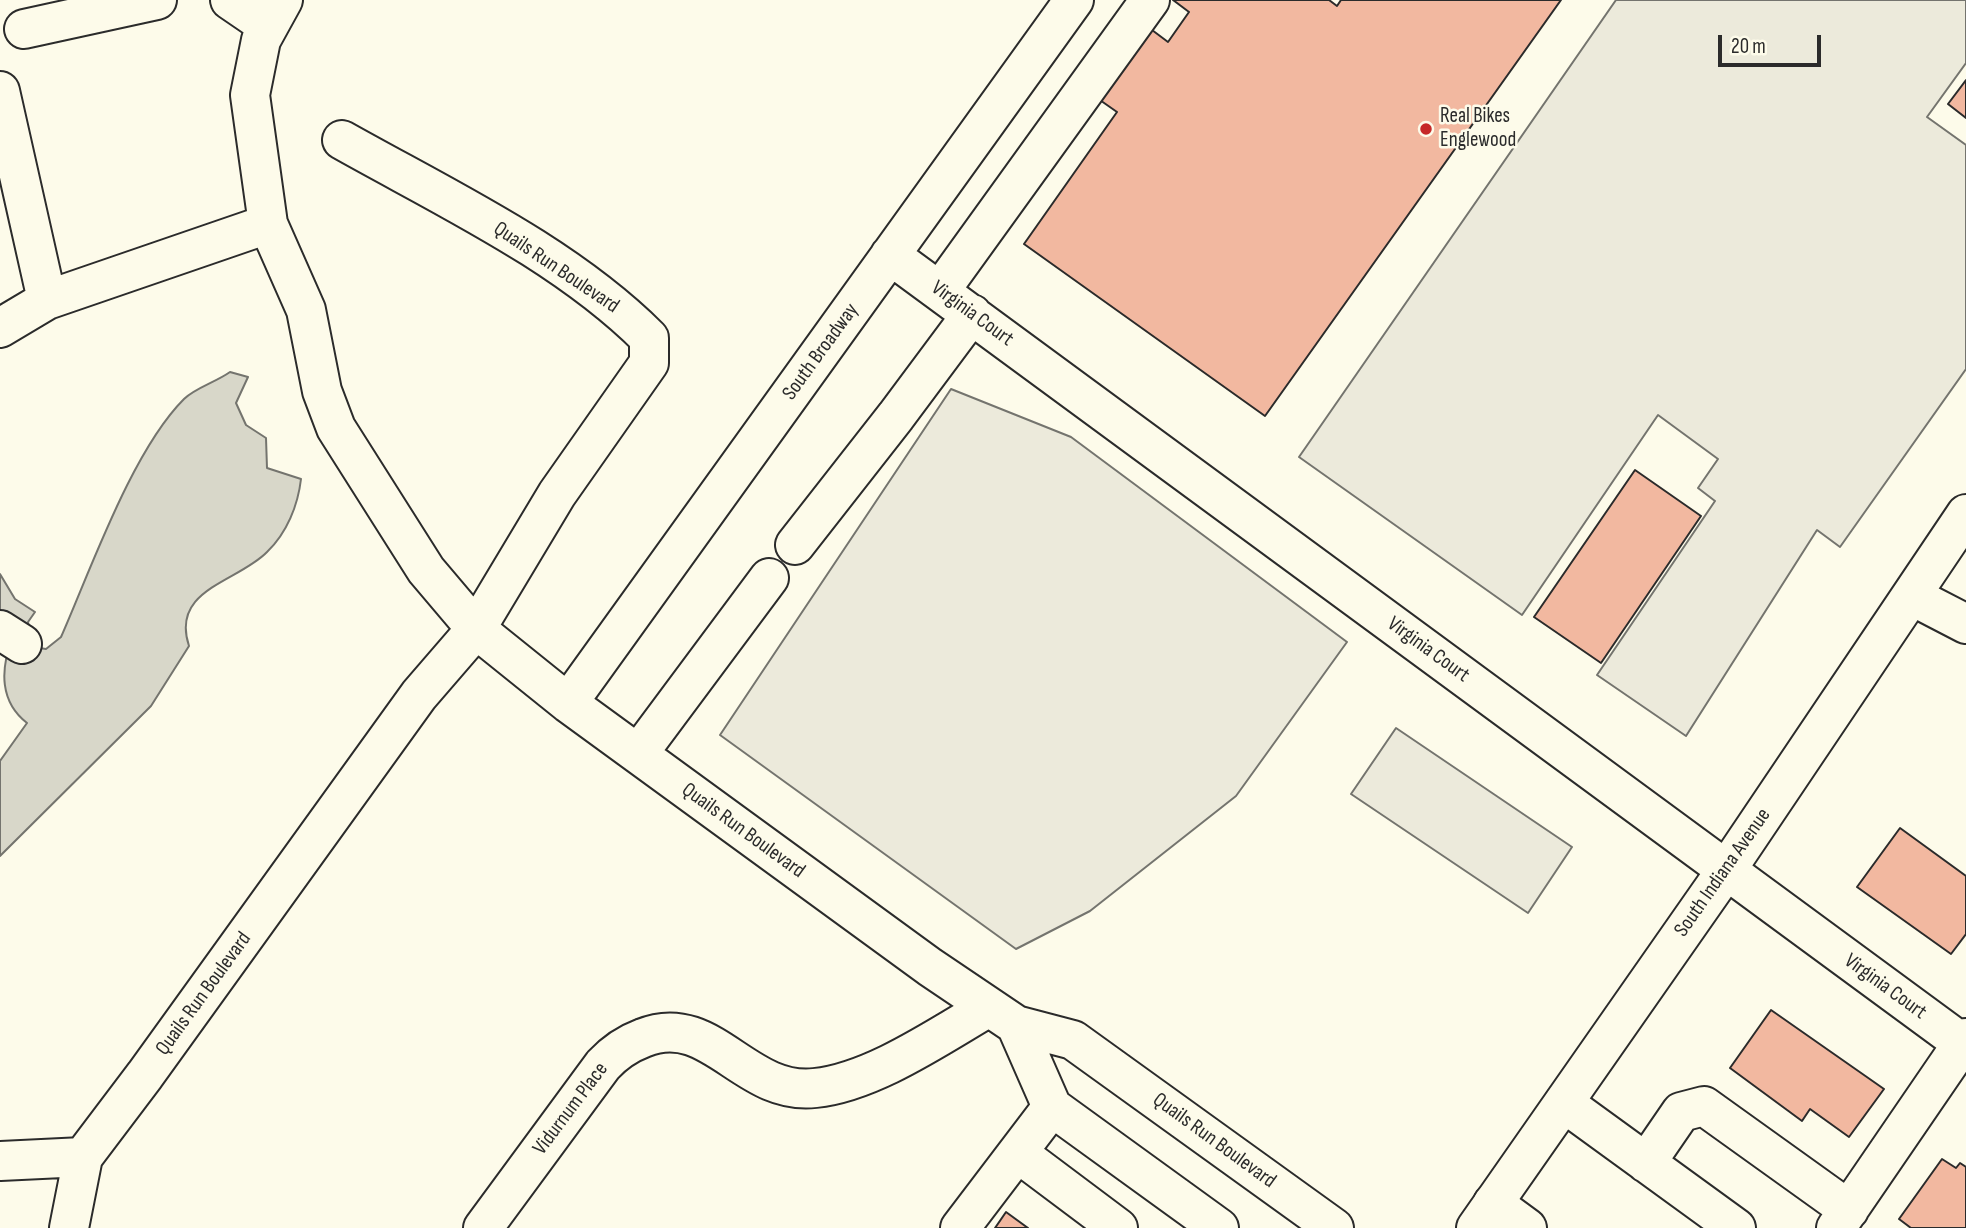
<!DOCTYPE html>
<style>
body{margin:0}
#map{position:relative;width:1966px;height:1228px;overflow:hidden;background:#fdfbea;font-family:"Sofia Sans Condensed",sans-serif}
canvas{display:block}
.scale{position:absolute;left:1718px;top:35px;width:103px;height:32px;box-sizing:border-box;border:4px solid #2b2b2b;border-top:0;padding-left:9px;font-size:21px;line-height:24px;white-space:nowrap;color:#2b2b2b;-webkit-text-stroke:5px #fdfbea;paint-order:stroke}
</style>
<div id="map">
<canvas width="1966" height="1228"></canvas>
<div class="scale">20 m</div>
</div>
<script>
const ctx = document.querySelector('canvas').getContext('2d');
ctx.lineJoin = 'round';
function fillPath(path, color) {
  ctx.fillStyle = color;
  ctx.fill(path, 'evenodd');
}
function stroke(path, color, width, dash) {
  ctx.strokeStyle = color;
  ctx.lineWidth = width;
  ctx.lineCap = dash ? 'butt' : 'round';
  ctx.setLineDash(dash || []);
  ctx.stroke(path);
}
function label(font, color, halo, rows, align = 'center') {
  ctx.font = font + ' "Sofia Sans Condensed",sans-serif';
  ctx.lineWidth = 5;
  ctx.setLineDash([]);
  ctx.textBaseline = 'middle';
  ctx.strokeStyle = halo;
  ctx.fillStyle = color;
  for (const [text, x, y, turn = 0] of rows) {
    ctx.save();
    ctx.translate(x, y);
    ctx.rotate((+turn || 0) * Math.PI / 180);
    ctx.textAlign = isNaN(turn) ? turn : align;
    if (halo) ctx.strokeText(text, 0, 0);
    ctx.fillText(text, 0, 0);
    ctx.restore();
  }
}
const parking = new Path2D(`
 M1616 0H1966V63L1927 117 1966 145V369L1840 547 1817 530 1686 736 1597 675 1715 501 1698 488 1718 459 1658 415 1522 615 1299 457Z
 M951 389 1071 437 1347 642 1236 796 1090 911 1016 949 720 735Z
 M1396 728 1572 847 1528 913 1351 794Z`);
fillPath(parking, '#eceadb');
stroke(parking, '#74746e', 2);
const water = new Path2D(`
 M230 372 248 377 236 403 246 425 266 438 267 468 301 479C298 505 287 533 267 552 238 582 170 589 189 646L151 706 0 856V761L27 723C0 702 0 670 12 640L0 626V574L15 599 35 612 28 622 33 647 46 649 61 637C91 569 132 451 184 399 195 388 216 382 230 372Z`);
fillPath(water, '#d8d7c9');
stroke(water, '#74746e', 2);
const building = new Path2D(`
 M1173 0H1329L1337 6 1341 0H1561L1265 416 1024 244 1117 112 1097 98 1148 27 1168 42 1189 12Z
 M1966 80V118L1948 104Z
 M1635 470 1701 516 1601 663 1534 617Z
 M1900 828 1966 876V934L1951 954 1857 887Z
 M1771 1010 1884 1089 1849 1137 1810 1109 1802 1121 1730 1068Z
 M1942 1159 1956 1168 1960 1163 1966 1167V1228H1911L1899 1219Z
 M1006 1212 1028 1228H995Z`);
fillPath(building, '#f2b8a0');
stroke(building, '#2b2b2b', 2);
const minor = new Path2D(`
 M230 0 268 26
 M283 0 261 40 250 95 268 224 306 310 322 391 336 428 426 570 476 629 568 703 930 967 1016 1025 1073 1040 1334 1228
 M24 29 157 0
 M0 91 47 300
 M890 255 1966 1046
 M940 291 1150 0
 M0 328 47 300 268 224
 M795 545 896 416 972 314
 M1912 596 1966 624
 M0 630 22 644
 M568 703 1074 0
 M638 754 769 578
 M1016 1025 1052 1107 1219 1228
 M1564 1103 1736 1228
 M1018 1153 1118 1228
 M83 1157 145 1075 419 695 476 629 557 494 649 363V338C565 254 445 198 342 140
 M0 1161 83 1157 69 1228
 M1646 1163 1681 1112 1704 1106 1849 1210
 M1493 1203 1527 1228
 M483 1228 603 1065C615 1052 627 1044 643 1038 711 1010 744 1096 815 1088 873 1082 939 1036 989 1007
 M960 1228 1052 1107
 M1836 1228 1966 1038`);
const major = new Path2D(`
 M1476 1228 1727 869 1966 514`);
stroke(minor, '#2b2b2b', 42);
stroke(major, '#2b2b2b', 42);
stroke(minor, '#fdfbea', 38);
stroke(major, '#fdfbea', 38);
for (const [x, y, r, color] of [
 [1426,129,7,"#c62828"]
]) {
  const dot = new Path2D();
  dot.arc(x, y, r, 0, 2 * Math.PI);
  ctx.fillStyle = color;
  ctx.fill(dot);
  stroke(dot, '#fdfbea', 2.5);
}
label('21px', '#2b2b2b', '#fdfbea', [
 ["Real Bikes",1440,117],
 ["Englewood",1440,141]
], 'left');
label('21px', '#2b2b2b', '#fdfbea', [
 ["Quails Run Boulevard",556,268,34],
 ["Virginia Court",972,314,36],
 ["South Broadway",821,352,-54],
 ["Virginia Court",1428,650,36],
 ["Quails Run Boulevard",743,831,36],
 ["South Indiana Avenue",1723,873,-55],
 ["Virginia Court",1885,987,36],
 ["Quails Run Boulevard",204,994,-54],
 ["Vidurnum Place",571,1109,-53],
 ["Quails Run Boulevard",1214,1141,36]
]);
</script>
